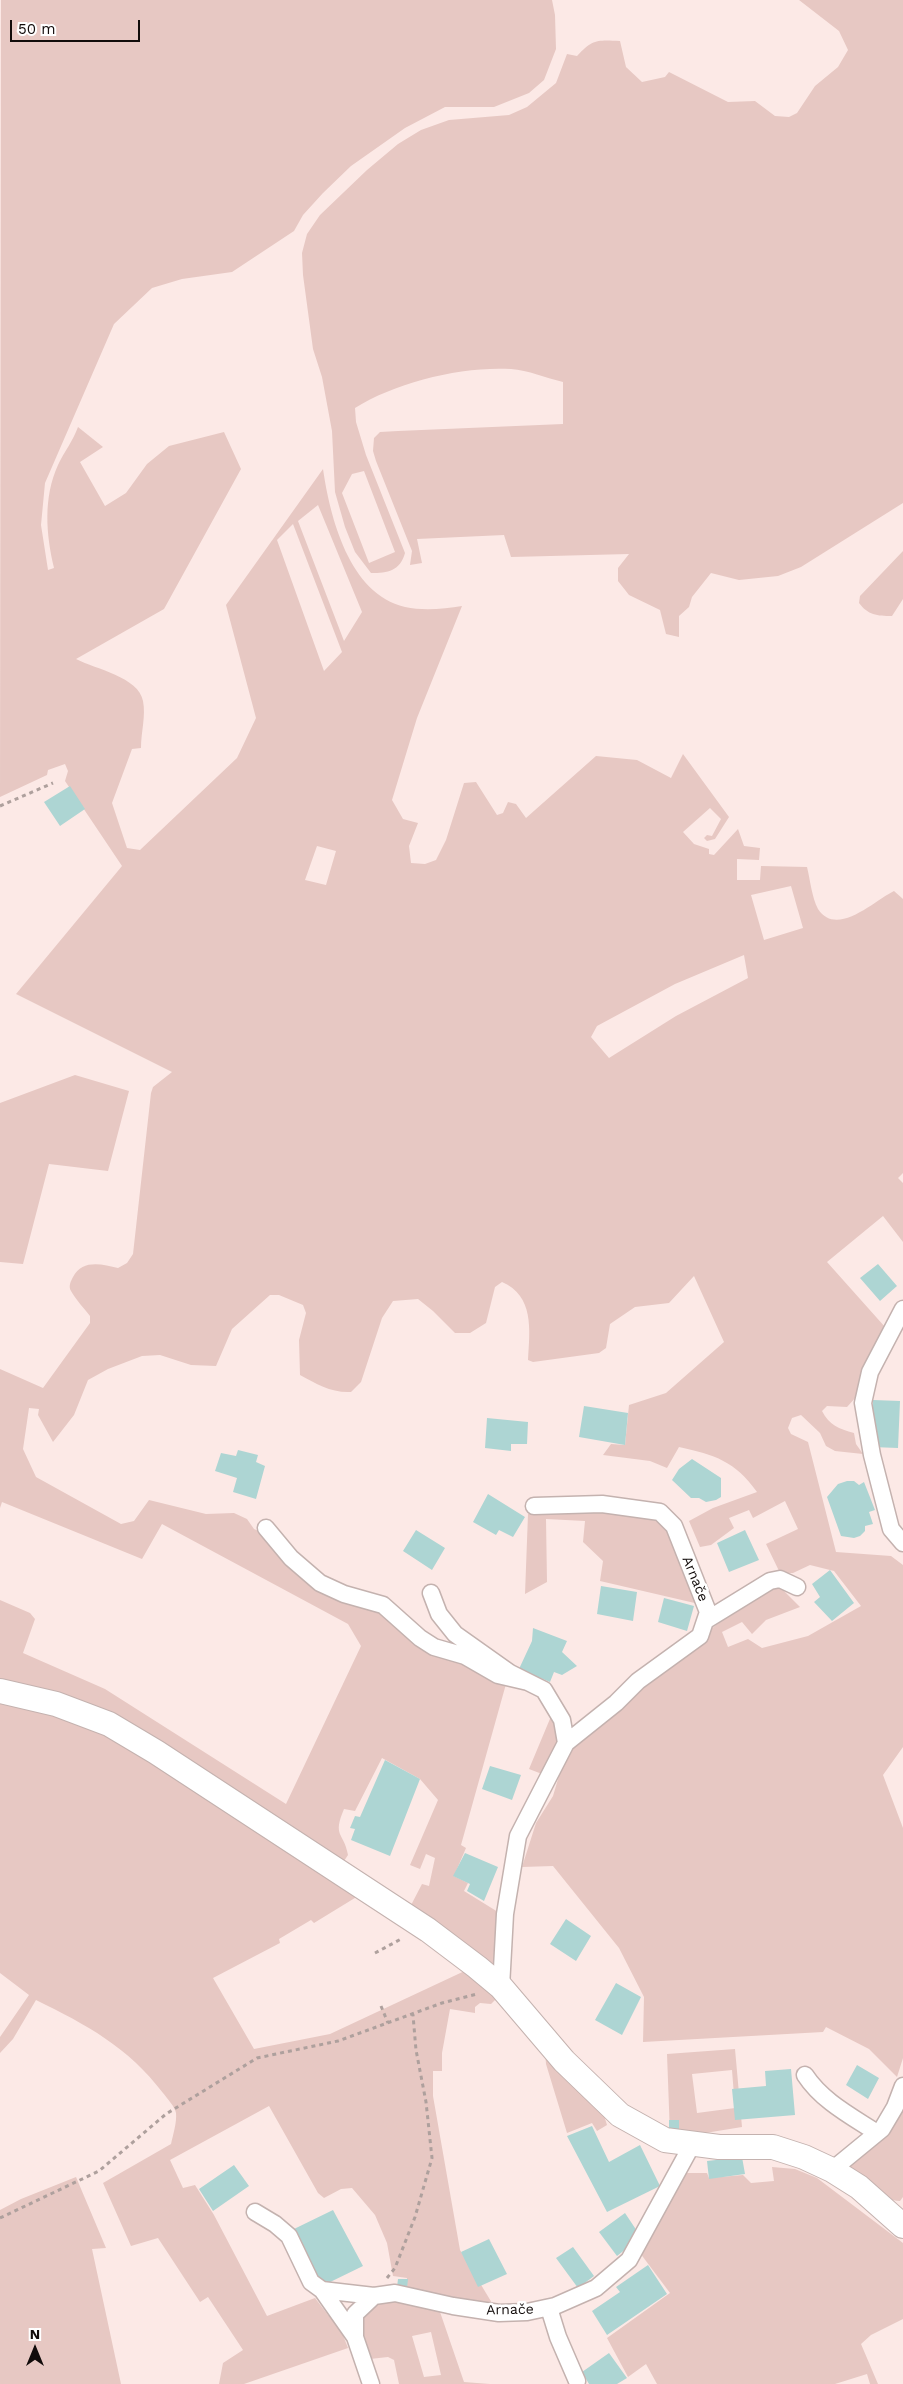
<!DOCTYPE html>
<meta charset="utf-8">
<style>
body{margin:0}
#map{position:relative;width:903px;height:2384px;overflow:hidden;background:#fce9e6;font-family:"Work Sans",sans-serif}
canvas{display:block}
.north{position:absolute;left:10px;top:2324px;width:50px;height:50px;-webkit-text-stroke:4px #fff;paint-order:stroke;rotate:0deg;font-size:14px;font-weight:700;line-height:20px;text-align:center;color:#120c0b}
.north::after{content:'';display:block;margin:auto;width:18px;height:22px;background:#120c0b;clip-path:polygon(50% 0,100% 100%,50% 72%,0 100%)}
.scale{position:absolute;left:10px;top:20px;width:130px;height:22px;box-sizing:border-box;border:2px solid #120c0b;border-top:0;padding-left:6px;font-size:15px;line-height:18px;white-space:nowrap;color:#120c0b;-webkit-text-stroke:4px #fff;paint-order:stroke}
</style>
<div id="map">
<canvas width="903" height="2384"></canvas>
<div class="north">N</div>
<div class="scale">50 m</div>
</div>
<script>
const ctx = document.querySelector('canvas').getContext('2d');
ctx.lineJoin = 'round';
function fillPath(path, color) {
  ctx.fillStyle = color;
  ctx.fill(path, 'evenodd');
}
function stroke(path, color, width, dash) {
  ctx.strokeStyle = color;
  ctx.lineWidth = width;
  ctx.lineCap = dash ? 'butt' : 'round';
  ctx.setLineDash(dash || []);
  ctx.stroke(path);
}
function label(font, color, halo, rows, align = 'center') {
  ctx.font = font + ' "Work Sans",sans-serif';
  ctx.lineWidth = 5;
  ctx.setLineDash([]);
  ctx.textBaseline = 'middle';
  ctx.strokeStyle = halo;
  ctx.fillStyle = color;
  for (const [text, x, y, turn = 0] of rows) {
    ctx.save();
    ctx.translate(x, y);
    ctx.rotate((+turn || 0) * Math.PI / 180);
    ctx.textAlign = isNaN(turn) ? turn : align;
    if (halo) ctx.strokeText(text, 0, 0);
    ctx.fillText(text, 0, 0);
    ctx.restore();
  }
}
fillPath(new Path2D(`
 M1 0H552L555 15 556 49 544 80 529 93 494 107H445L405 128 351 166 323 193 303 215 294 231 232 272 182 279 152 288 114 324 45 483 41 525 48 570 54 568C46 534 43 498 58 465 64 452 73 441 78 427L103 447 80 462 105 506 126 493 147 464 169 446 224 432 241 469 164 609 76 659C95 669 139 677 143 701 146 716 141 732 141 748L132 749 112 803 127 848 140 850 237 758 256 718 226 605 323 469C330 517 349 594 405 607 423 611 444 609 462 606L417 718 392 800 403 819 418 823 409 846 411 863 425 864 436 860 446 840 464 783 476 782 497 815 503 813 508 802 516 804 526 818 596 756 637 760 671 778 683 754 729 817 715 839 707 841 704 838 707 835 712 836 721 819 710 808 683 832 694 844 709 849V854L714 855 738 829 744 846 760 848 759 860 737 859V880H760L761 866 807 867C810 879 812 898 818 909 837 938 875 900 894 891L903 899V1173L898 1178 903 1183V1242L883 1216 827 1262 885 1327 857 1396 847 1407 827 1406 822 1411C829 1425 839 1429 854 1433L856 1444 863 1454 835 1451 826 1446 820 1433 801 1415 792 1418 788 1428 791 1434 808 1442 836 1552 891 1556 903 1565V1747L883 1775 903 1828V2058L897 2077 869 2049 826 2027 823 2032 643 2042 644 1997 619 1948 553 1866 522 1867 536 1823 553 1796 566 1752 581 1736 716 1625 777 1584 800 1607 766 1620 752 1634 742 1622 722 1632 728 1647 748 1639 762 1648 808 1636 861 1606 834 1571 810 1565 793 1573H780L766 1544 798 1529 785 1501 753 1518 749 1510 729 1518 734 1528 711 1545 700 1547 689 1521 713 1508 757 1492C735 1461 715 1455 679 1447L667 1468 650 1461 603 1455 611 1444 625 1445 629 1405 666 1393 724 1342 694 1276 669 1303 635 1307 610 1324 606 1348 599 1353 533 1362 528 1360C530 1329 534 1296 502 1282L495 1287 486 1323 470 1333H455L433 1311 418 1299 393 1301 382 1318 361 1382 351 1392C331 1393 317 1384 300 1375L299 1340 306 1313 303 1305 279 1295H270L232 1329 216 1366 191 1365 160 1355 142 1356 108 1369 88 1380 74 1415 53 1442 38 1415 39 1409 29 1408 23 1449 36 1477 121 1524 134 1521 149 1500 206 1514 234 1513 247 1519 254 1529 263 1533 295 1566 381 1609 453 1658 506 1684 461 1845 466 1848 454 1876 468 1883 464 1891 498 1912 497 1968 409 1909 422 1884 429 1886 435 1858 426 1854 420 1869 410 1865 438 1800 420 1779 382 1758 355 1811 344 1809C332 1837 344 1832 348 1855L342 1864 163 1749 0 1682V1600L30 1613 35 1619 23 1653 105 1689 286 1804 361 1646 348 1624 162 1524 142 1559 2 1502 0 1508V1369L43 1388 90 1323V1316C84 1308 76 1300 71 1291 68 1286 71 1281 73 1277 82 1259 102 1264 118 1268L127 1263 133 1254 151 1093 153 1087 172 1072 16 994 122 866 65 781 68 771 65 764 48 770 47 775 0 797ZM318 505 362 612 344 641 298 521ZM293 524 342 652 324 671 277 540ZM317 846 336 851 326 885 305 880ZM791 886 803 928 764 940 751 895ZM744 955 748 978 676 1016 609 1058 591 1037 597 1026 675 984Z
 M799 0H903V503L801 567 778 576 739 580 711 573 692 597 689 607 679 616V637L666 634 660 610 629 595 618 581V568L629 554 511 557 504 535 417 539 422 563 410 565 412 551 376 461 373 451 374 438 380 432 398 431 563 424V382C546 378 528 370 511 369 462 366 396 382 355 408L356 422 366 455 405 553C400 571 388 573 371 573L355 552 345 527 335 492 332 431 322 377 313 349 303 275 302 253 307 234 320 215 367 170 398 144 421 130 449 120 509 115 527 107 556 83 567 54 577 56C593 39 597 40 620 41L626 67 642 82 665 77 669 72 728 102 755 101 775 116 789 117 797 113 815 86 838 67 848 50 839 31ZM364 471 395 552 369 563 342 493 352 474Z
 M903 551V599L892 616C877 616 868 615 859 603L860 596Z
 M75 1075 129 1091 108 1171 49 1164 23 1264 0 1262V1103Z
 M572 1510 642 1512 658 1518 666 1529 699 1604 600 1581 603 1561 583 1542 585 1521 546 1519 547 1582 525 1594 528 1514Z
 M0 1697 95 1726 363 1893 314 1923 311 1920 279 1939 280 1943 213 1978 254 2049 330 2034 471 1968 496 1999 491 2004 480 2003 475 2007V2013L450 2009 442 2053V2071H433V2096L460 2250 492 2303 491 2307 406 2291 407 2278 393 2276 387 2243 375 2215 352 2188 341 2189 324 2198 318 2193 269 2106 170 2160 183 2188 195 2185 214 2215 267 2316 315 2298 328 2315 339 2325 348 2348 244 2384H219L223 2363 243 2350 208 2297 200 2302 158 2238 131 2246 103 2183 171 2144C173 2135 177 2122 176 2113 175 2107 167 2098 163 2093 128 2047 87 2025 36 2000L13 2039 0 2053V2037L29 1995 0 1973Z
 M552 1714C564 1742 555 1750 542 1774L529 1769Z
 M735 2049 742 2127 699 2134 670 2135 667 2054ZM732 2070 735 2108 697 2113 692 2074Z
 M545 2052 602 2109 607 2125 597 2131 592 2123 567 2133 546 2064Z
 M903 2097V2197L900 2201C882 2201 858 2179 848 2165Z
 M772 2167 795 2169 817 2178 903 2243V2319L871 2335 861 2344 878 2384H870L867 2374 835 2384H657L646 2364 628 2377 607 2338 670 2293 640 2253 681 2173H707L709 2178 743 2175 751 2183 774 2181Z
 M76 2177 106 2248 92 2249 121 2384H0V2210L21 2199Z
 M397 2301 439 2309 464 2382 490 2384H399L394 2360 388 2357 370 2359 358 2325C367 2308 378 2302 397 2301ZM431 2332 441 2375 424 2377 412 2336Z`), '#e7c8c3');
fillPath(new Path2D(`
 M70 786 85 809 60 826 44 802Z
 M878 1264 897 1286 880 1301 860 1278Z
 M873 1400 900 1401 898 1448 872 1447Z
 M584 1406 628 1413 625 1445 579 1437Z
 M487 1418 528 1422 527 1444H511V1451L485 1448Z
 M238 1450 258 1455 256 1462 265 1466 256 1499 233 1492 237 1478 215 1471 221 1453 236 1456Z
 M692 1459 721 1478V1497L716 1500 706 1502 699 1498H691L672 1480 679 1469Z
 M847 1481H854L859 1485 864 1482 875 1510 869 1512 873 1524 865 1526V1531L860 1536 854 1538 841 1536 827 1497 838 1484Z
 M488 1494 525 1517 513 1537 499 1530 496 1535 473 1522Z
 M416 1530 445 1548 432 1570 403 1551Z
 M745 1530 759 1560 729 1572 717 1543Z
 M830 1570 854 1603 832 1621 814 1602 820 1597 812 1584Z
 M601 1586 637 1592 633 1621 597 1614Z
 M664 1598 694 1606 687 1631 658 1622Z
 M533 1628 567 1641 562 1652 577 1666 562 1675 554 1672 550 1682 519 1669 532 1641Z
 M385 1760 420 1779 390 1856 351 1840 355 1829 350 1828 355 1816 360 1817Z
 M490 1766 521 1775 512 1800 482 1789Z
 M465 1853 498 1867 484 1901 467 1891 470 1884 453 1876Z
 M566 1919 591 1936 576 1961 550 1944Z
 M616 1983 641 1997 622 2035 595 2020Z
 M857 2065 879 2078 868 2099 846 2085Z
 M791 2069 795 2115 735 2120 732 2089 766 2086 765 2071Z
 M669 2120H679V2129H669Z
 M592 2126 609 2162 640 2145 660 2186 607 2212 567 2136Z
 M742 2157 745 2174 709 2179 707 2161Z
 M234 2165 249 2186 213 2211 199 2189Z
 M333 2210 363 2266 322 2286 294 2229Z
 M625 2213 641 2237 617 2256 599 2232Z
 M489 2239 507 2274 478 2287 461 2252Z
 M573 2247 594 2276 578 2288 556 2258Z
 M648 2265 667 2294 607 2335 592 2311 620 2292 616 2287Z
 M398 2279H408L407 2288 397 2287Z
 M609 2353 627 2378 617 2384H589L582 2372Z`), '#add5d3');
const street = new Path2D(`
 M903 1309 870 1372 863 1403 872 1455 891 1529 903 1543
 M266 1528 291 1558 320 1583 344 1594 383 1605 420 1638 434 1647 465 1656 498 1675 528 1682
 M431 1593 439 1614 455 1634 510 1673 544 1690 562 1720 566 1743
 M705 1621 770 1581 780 1579 797 1587
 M501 1987 505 1914 518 1836 566 1743 616 1703 638 1681 700 1636 708 1612 674 1526 660 1512 602 1504 534 1506
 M805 2075C822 2101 851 2116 877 2133
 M832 2170 882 2129 895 2107 903 2086
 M255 2212 275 2224 289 2236 311 2282 322 2290 374 2296
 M322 2290 355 2337
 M549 2308 558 2337 577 2381
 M371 2384 355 2337V2314L374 2296 395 2293 453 2306 499 2313 527 2312 555 2306 596 2288 629 2260 693 2143`);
const secondary = new Path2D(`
 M0 1691 56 1704 109 1724 156 1752 428 1930 477 1967 501 1987 564 2061 620 2115 665 2140 719 2147H773L804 2157 832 2170 859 2187 903 2226`);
stroke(street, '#c4b2af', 19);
stroke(secondary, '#c4b2af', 26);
stroke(new Path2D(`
 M0 806 53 783
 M375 1953 403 1938
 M381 2006 388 2023
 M0 2218 99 2171 166 2114 257 2058 338 2041 442 2003 477 1994
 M387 2278 395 2268 415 2217 432 2158 426 2102 416 2050 413 2015`), '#aea09d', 3, [4, 4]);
stroke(street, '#fff', 16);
stroke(secondary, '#fff', 24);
label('14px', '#120c0b', '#fff', [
 ["Arnače",695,1579,68],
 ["Arnače",510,2310,-1]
]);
</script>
